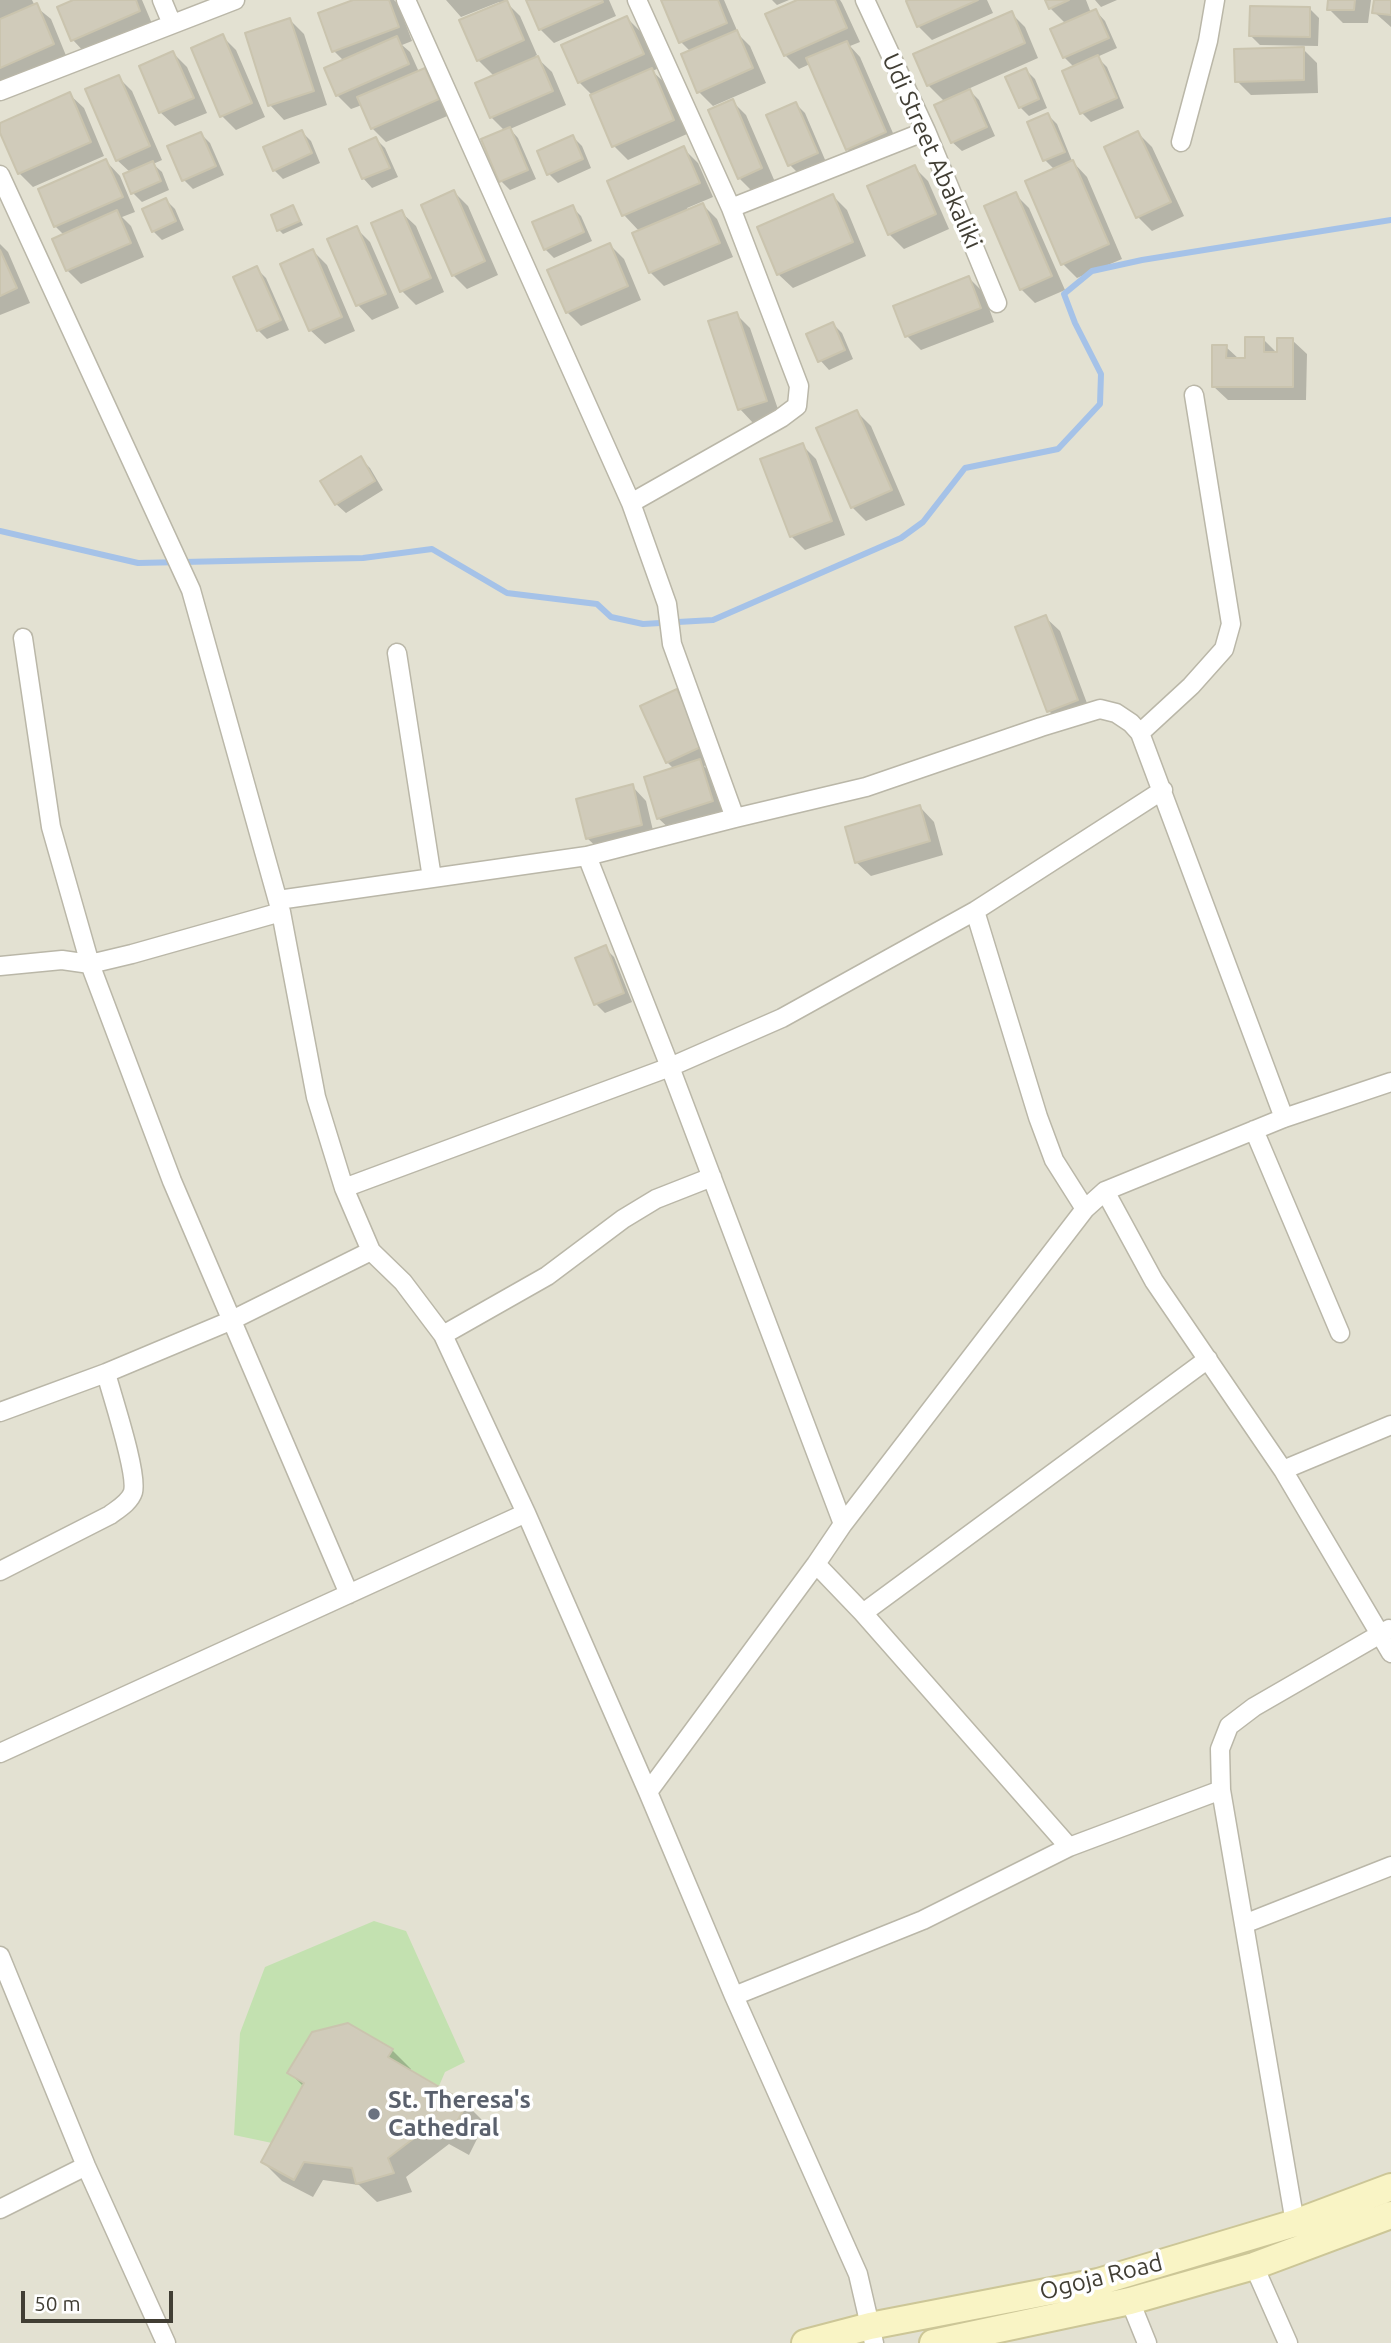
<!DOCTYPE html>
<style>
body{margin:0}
#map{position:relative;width:1391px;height:2343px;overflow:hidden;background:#f0eee4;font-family:Ubuntu,sans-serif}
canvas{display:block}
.scale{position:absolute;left:21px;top:2291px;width:152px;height:32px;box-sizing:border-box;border:4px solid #413e34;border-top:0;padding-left:9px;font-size:21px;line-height:24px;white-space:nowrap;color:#413e34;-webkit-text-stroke:5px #fff;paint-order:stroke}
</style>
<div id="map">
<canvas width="1391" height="2343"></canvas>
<div class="scale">50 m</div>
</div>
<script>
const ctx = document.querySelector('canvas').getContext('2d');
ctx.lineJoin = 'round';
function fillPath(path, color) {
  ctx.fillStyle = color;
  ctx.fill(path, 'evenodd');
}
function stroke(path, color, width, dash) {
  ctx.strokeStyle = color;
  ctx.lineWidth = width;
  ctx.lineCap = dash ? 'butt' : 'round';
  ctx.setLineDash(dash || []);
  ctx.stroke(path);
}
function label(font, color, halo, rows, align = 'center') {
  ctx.font = font + ' Ubuntu,sans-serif';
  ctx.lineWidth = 7;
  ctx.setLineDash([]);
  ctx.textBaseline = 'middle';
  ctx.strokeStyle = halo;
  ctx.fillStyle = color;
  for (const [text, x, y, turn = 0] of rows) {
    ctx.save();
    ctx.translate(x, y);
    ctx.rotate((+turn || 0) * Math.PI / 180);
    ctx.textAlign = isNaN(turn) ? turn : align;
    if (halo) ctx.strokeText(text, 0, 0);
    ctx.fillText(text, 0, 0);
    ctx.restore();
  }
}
fillPath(new Path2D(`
 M0 0H1391V2343H0Z`), '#e3e1d2');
fillPath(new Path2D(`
 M374 1921 406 1931 465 2062 445 2072 439 2086 388 2057 393 2049 348 2023 312 2032 304 2083 272 2143 234 2135 240 2033 265 1967Z`), '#c3e1b0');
fillPath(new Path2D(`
 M0 0H32L35 6 51 19 67 58 0 82Z
 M77 0H142L153 26 87 55 73 40 59 8Z
 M358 0H394L398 4 412 41 402 45 410 52 419 72 425 70 439 84 452 114 386 142 372 128 362 105 351 109 337 95 344 61 334 51Z
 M446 0H504L520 16 537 55 535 56 552 72 566 105 510 129 518 138 536 179 510 190 501 181 483 140 505 131 491 117 495 77 478 60 500 5 499 2 461 17Z
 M528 0H609L616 16 554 43 540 29Z
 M663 0H724L739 35 750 46 766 83 713 106 699 92 691 52 681 42Z
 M772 0H789L777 5Z
 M802 0H840L842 3 860 42 850 46 860 57 899 147 861 163 847 149 810 64 799 69 785 55Z
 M913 0H987L993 13 932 40 918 26Z
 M1047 0H1086L1091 13 1096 11 1105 21 1117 48 1097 57 1107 67 1124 108 1091 122 1082 113 1074 67 1064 57 1053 30 1066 24 1050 8Z
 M1095 0H1117L1101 7Z
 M1330 0H1371L1368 23H1343L1329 9Z
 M1376 0H1391V27L1374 12Z
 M1310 9 1319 18 1318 46 1260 45 1251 36Z
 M1011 13 1025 27 1038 58 968 89 979 100 995 136 962 151 952 142 945 102 928 85Z
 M627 18 641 32 657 69 652 71 666 84 687 134 628 160 614 146 591 94 579 82Z
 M290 20 304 34 327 105 284 120 270 105 247 35Z
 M222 36 236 50 265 117 236 130 222 116Z
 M1303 49 1317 63 1318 93 1251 95 1237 81Z
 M173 53 187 67 207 113 175 126 160 112Z
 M1026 70 1035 79 1047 108 1029 116 1020 107Z
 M118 77 132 91 162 160 153 164 162 172 169 190 142 202 133 193 131 173 117 160Z
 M69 94 84 108 104 156 33 187 19 173 0 124Z
 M732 101 746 115 775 182 753 192 739 178Z
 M796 104 805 113 826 162 799 174 790 165Z
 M1048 115 1057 124 1072 161 1087 177 1122 259 1077 278 1063 264 1055 170 1045 160Z
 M302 132 311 141 320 163 283 179 274 170Z
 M1138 133 1152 147 1184 216 1152 231 1138 217Z
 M201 134 210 143 224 175 193 189 184 180Z
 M573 137 582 146 591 168 558 183 549 174Z
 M376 139 385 148 398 177 372 188 363 178Z
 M684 149 698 163 713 197 687 208 688 211 703 205 717 219 733 257 664 286 650 272 640 232 624 215 609 181Z
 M106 161 120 176 135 212 122 217 131 226 144 257 81 284 67 270 64 235 55 226Z
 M914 167 928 181 949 229 904 249 889 234 869 187Z
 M454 192 468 206 498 275 467 289 453 275Z
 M1015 194 1029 208 1065 290 1035 303 1021 289Z
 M833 196 847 210 866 256 793 288 778 274Z
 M166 200 175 209 184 230 162 240 153 231Z
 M293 207 303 225 283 234 279 230Z
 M572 207 581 216 592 241 554 258 545 249Z
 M401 212 416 226 444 292 416 305 402 291Z
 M356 228 370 242 399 308 372 320 358 305 330 240Z
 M0 244 8 252 30 303 0 315Z
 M610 245 624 259 641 300 581 326 567 312Z
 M313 251 327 265 355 331 325 344 310 330Z
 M257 269 266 278 289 330 267 339 258 330Z
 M969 278 983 292 994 322 921 350 907 336Z
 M736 314 750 328 780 415 754 424 740 409Z
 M833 324 842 333 853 359 829 370 820 360Z
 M1263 339 1279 355 1292 340 1307 354 1306 400H1228L1213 386 1226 347 1239 359H1246Z
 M857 412 871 426 905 505 866 521 852 507Z
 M802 445 816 459 845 535 805 550 791 536Z
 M361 459 370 468 383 490 346 513 336 504Z
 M1045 617 1060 631 1091 714 1063 725 1049 711Z
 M677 691 691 706 716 761 704 766 713 775 726 815 673 832 658 818 674 769 667 762Z
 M632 786 646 801 655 839 602 852 587 838Z
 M920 807 934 822 943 855 871 876 856 862Z
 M605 948 614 957 632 1002 605 1013 596 1004Z
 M348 2025 392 2050 411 2069 410 2072 466 2104 485 2123 469 2155 449 2144 406 2177 412 2192 377 2202 359 2185 323 2180 313 2197 282 2181 263 2162 304 2087 290 2073Z`), '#0003');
stroke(new Path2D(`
 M0 531 138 563 363 558 432 549 507 593 597 604 611 617 643 624 713 620 901 538 923 522 965 468 1058 449 1100 404 1101 374 1075 323 1064 294 1092 271 1142 260 1391 220`), '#a5c2e8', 6);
const building = new Path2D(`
 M73 0H136L140 11 71 41 57 7Z
 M353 0H389L399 27 332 52 318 13Z
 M507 0 524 40 477 61 459 20Z
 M526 0H602L603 2 539 30Z
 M661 0H718L727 23 679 43Z
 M797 0H835L847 28 784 56 765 14Z
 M908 0H978L917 27 906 1Z
 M1045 0H1069L1049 9Z
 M1328 0H1355L1354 10H1327Z
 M1374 0H1391V15L1372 13Z
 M37 3 54 44 0 68V19Z
 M1250 6 1310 7V37L1249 36Z
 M1096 9 1109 38 1063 58 1050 29Z
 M1012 11 1025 43 927 86 913 54Z
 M627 16 644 54 578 83 561 45Z
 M290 18 314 91 268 106 245 33Z
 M737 30 753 68 697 93 681 54Z
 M223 34 252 103 220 117 191 48Z
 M397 36 409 64 336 96 324 68Z
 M847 41 886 132 846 150 806 58Z
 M1304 47V80L1235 82 1234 49Z
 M173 51 194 98 159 113 139 66Z
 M1098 55 1117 98 1080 114 1062 71Z
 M538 56 553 91 490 118 475 83Z
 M425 68 439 99 371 129 357 97Z
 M652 68 674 120 612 147 590 95Z
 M1026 68 1039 99 1019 108 1005 77Z
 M119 75 150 146 116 161 85 89Z
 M970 89 987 127 951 143 934 105Z
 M70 92 91 142 18 174 0 133V123Z
 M733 99 762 168 738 179 708 110Z
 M796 102 818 153 788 166 766 115Z
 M1048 113 1065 152 1043 161 1027 122Z
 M510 127 528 170 499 182 481 139Z
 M302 130 312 153 273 171 263 147Z
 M1138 131 1171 202 1136 218 1104 147Z
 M201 132 216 166 182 181 167 146Z
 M573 135 583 159 547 175 537 151Z
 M376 137 390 168 362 179 349 149Z
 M684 146 700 183 622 216 607 181Z
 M106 159 123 197 54 227 38 189Z
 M1073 160 1109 244 1061 265 1025 181Z
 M153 161 161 181 131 194 123 174Z
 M915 165 936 214 888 235 867 186Z
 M454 190 485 261 452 276 421 205Z
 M1016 192 1052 276 1020 290 984 206Z
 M833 194 853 242 777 275 757 227Z
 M166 198 176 221 152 232 142 209Z
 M703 203 720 243 649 273 632 233Z
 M293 205 300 221 277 231 271 215Z
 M573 205 584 232 544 250 532 222Z
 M117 210 131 243 66 271 52 239Z
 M402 210 431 278 400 292 371 223Z
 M357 226 386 294 356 306 327 239Z
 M610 243 628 286 566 313 547 270Z
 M313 249 342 317 309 331 280 264Z
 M0 250 17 288 0 296Z
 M257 266 281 320 257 331 233 277Z
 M969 276 981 308 905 337 893 306Z
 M737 312 767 401 738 410 708 321Z
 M833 322 845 350 818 362 806 334Z
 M1245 337H1264V352H1277V338H1293V387H1212V345H1227L1226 358H1245Z
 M857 410 892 490 851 508 816 428Z
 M803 443 832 521 790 537 760 459Z
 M361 456 375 481 335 505 320 481Z
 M1046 615 1078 700 1047 712 1015 627Z
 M677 689 703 746 666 763 640 706Z
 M700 759 713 801 657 819 644 777Z
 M633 784 642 825 586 839 576 799Z
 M920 805 930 841 855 863 845 827Z
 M606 945 624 993 594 1005 575 958Z
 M348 2023 393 2049 388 2057 467 2103 449 2137 430 2126 388 2158 394 2173 356 2184 352 2168 304 2162 294 2180 261 2162 304 2083 287 2073 312 2032Z`);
fillPath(building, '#d0cbba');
stroke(building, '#cac4ae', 2);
const street = new Path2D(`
 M162 0 172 24
 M406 0 631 503 667 604 672 644 735 818
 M865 0 926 131 997 303
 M0 91 235 0
 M1181 142 1208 41 1215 0
 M0 175 191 590 281 912 316 1097 344 1188 371 1251 403 1282 443 1335 526 1513 648 1792 734 1996 858 2274 874 2343
 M731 208 926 131
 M631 503 781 418 797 406 799 386 731 208 637 0
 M23 638 51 827 90 964 172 1181 349 1594
 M397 653 432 878
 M1140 733 1191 686 1224 649 1231 624 1194 395
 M587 856 670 1067 843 1524
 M278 900 587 856 735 818 866 787 1041 727 1100 709 1116 713 1131 723 1140 733 1284 1118
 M975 911 1038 1117 1054 1160 1085 1209
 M0 966 62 960 90 964 132 954 281 912
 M1254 1130 1340 1333
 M344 1188 670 1067 782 1018 975 911 1163 790
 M1105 1191 1154 1281 1283 1470 1391 1653
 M443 1335 547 1276 623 1219 656 1199 712 1177
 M0 1412 106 1373 230 1321 371 1251
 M1283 1470 1391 1425
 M0 1571 110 1515C118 1509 130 1502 133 1492 138 1473 112 1396 106 1373
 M863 1613 1208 1359
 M0 1753 526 1513
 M1221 1790 1295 2223
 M648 1792 816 1564 843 1524 1085 1209 1105 1191 1284 1118 1391 1082
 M1069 1847 1221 1790 1220 1749 1229 1726 1254 1707 1389 1629
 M1244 1924 1391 1866
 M0 1956 86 2166 166 2343
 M734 1996 923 1920 1069 1847 863 1613 816 1564
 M0 2209 86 2166
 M1254 2266 1288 2343
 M1130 2301 1147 2343`);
const secondary = new Path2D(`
 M805 2343 870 2326 1098 2282 1295 2223 1391 2187
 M933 2343 1130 2301 1254 2266 1391 2215`);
stroke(street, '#bab7a8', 21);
stroke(secondary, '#ccc697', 30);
stroke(street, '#fff', 18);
stroke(secondary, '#f9f4c5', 26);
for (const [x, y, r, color] of [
 [374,2114,7,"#6b7280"]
]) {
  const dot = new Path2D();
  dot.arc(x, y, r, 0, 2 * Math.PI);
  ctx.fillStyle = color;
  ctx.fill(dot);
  stroke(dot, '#fff', 2.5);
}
label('24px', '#413e34', '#fff', [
 ["Udi Street Abakaliki",932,151,66],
 ["Ogoja Road",1101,2277,-14]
]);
label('bold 24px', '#5b616d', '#fff', [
 ["St. Theresa's",388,2100],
 ["Cathedral",388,2128]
], 'left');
</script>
